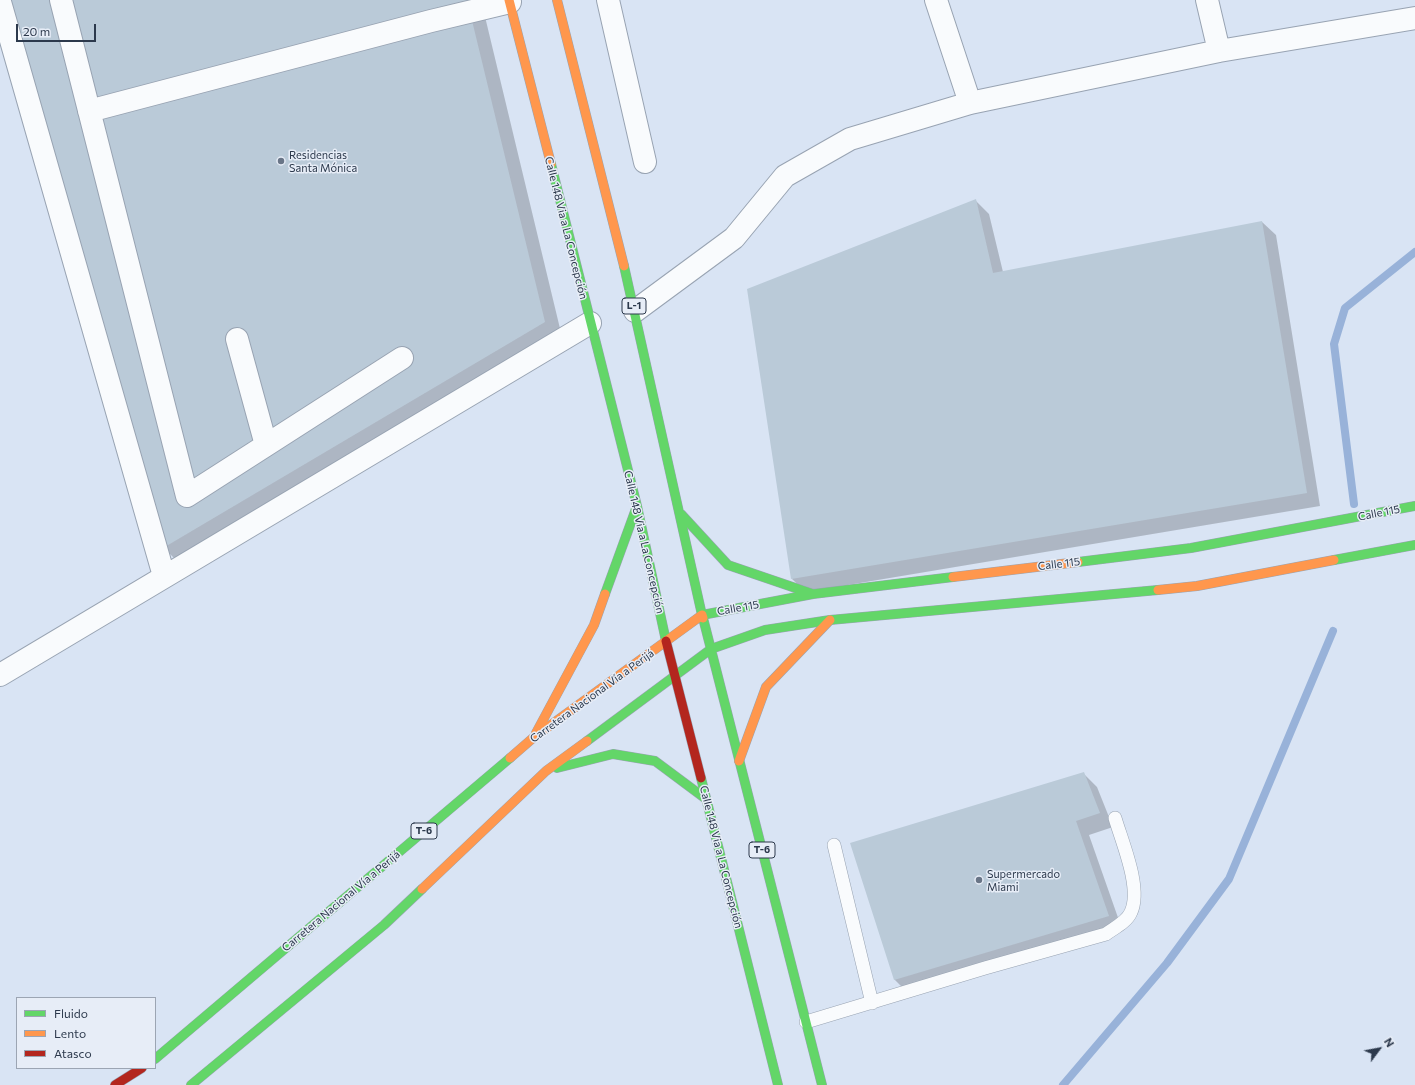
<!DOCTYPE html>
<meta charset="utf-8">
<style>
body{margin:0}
#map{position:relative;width:1415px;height:1085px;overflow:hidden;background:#d9e4f4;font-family:Commissioner,sans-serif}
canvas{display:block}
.legend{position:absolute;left:16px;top:997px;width:140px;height:72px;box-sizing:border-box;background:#e7edf7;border:1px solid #9ca5b3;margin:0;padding:5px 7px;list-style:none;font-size:12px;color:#2c394c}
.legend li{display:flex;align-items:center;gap:8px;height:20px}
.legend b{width:20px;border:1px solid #9ca5b3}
.north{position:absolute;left:1359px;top:1029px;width:40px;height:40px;-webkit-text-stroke:3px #e7edf7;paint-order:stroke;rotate:58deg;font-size:11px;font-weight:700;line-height:16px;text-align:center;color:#2c394c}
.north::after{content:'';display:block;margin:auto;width:14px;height:18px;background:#2c394c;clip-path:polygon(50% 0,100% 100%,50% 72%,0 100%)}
.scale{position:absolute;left:16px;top:24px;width:80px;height:18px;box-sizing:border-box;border:2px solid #2c394c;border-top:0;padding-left:5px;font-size:12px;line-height:14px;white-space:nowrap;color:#2c394c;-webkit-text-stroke:3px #e7edf7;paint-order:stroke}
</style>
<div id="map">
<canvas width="1415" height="1085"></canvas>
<ul class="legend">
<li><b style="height:5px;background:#63d668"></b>Fluido</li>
<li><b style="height:5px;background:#ff974d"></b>Lento</li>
<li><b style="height:5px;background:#b3261e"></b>Atasco</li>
</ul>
<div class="north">N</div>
<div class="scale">20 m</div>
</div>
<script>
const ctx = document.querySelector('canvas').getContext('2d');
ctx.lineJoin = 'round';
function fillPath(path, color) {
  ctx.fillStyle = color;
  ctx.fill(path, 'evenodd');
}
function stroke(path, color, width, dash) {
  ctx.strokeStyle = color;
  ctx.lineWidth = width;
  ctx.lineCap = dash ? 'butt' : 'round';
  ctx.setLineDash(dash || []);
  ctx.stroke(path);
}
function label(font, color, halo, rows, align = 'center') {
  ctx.font = font + ' Commissioner,sans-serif';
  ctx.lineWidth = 3;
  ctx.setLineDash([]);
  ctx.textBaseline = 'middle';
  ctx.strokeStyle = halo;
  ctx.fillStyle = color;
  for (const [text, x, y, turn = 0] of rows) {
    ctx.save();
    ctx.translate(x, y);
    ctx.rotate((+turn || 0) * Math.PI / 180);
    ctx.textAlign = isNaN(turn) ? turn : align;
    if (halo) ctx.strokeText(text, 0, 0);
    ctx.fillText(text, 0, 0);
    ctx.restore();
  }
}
fillPath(new Path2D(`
 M12 0H481L563 341 182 566 164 548Z
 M975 200 989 214 1003 272 1262 222 1276 235 1320 506 806 592 792 579Z
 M1084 774 1097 787 1113 827 1089 835 1122 929 908 993 894 979Z`), '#0003');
stroke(new Path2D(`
 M1354 504 1334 344 1345 308 1415 252
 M1063 1085 1167 963 1229 879 1333 631`), '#98b2d9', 8);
fillPath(new Path2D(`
 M11 0H467L545 322 163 548Z
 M976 199 993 273 1262 221 1307 493 791 579 747 289Z
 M1084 772 1100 813 1076 821 1109 916 894 980 850 843Z`), '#bacad8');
const lane = new Path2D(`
 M834 845 872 1003
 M806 1022 985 968 1106 934C1114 928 1127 922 1131 912 1142 888 1122 842 1115 818`);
const street = new Path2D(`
 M61 0 187 496 402 358
 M608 0 645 162
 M936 0 970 103
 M1207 0 1219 51
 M0 2 164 576
 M89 111 431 21 510 2
 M635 311 734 238 785 176 850 139 970 103 1219 51 1415 18
 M237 339 266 445
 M0 675 590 323`);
const fast = new Path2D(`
 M551 164 637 506 666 641
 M624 266 702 615
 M681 514 728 565 813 594
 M1334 560 1415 545
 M1078 562 1191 548 1415 506
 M605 594 637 506
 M702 615 813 594 953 577
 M703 618 822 1085
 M711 649 765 630 830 620 1158 590
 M587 741 711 649
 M557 768 613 754 655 761 706 799
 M701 778 778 1085
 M155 1059 510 758
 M191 1085 384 925 422 889`);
const slow = new Path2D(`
 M509 0 551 164
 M557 0 624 266
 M953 577 1078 562
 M1158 590 1197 586 1334 560
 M536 733 594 625 605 594
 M510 758 533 738 702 615 703 618
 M739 761 766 687 830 620
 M422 889 546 771 587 741`);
const jam = new Path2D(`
 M666 641 701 778
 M115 1085 142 1068`);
stroke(lane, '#98a3b2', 14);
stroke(street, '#98a3b2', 24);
stroke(fast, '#98a3b2', 10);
stroke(slow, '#98a3b2', 10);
stroke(jam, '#98a3b2', 10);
stroke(lane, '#f9fbfd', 13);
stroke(street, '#f9fbfd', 22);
stroke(fast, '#63d668', 9);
stroke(slow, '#ff974d', 9);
stroke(jam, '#b3261e', 9);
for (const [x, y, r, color] of [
 [281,161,4,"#697587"],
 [979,880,4,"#697587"]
]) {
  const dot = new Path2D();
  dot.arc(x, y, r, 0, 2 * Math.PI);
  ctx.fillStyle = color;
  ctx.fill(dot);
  stroke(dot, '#e7edf7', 1.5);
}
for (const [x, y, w] of [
 [634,306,24],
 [424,831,26],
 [762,850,26]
]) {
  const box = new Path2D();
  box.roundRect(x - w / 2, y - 8, w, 16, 3);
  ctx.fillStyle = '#e7edf7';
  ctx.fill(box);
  stroke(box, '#2c394c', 1);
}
label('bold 10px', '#2c394c', null, [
 ["L-1",634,306],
 ["T-6",424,831],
 ["T-6",762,850]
]);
label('11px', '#2c394c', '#e7edf7', [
 ["Residencias",289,155],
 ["Santa Mónica",289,168],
 ["Supermercado",987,874],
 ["Miami",987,887]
], 'left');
label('11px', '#2c394c', '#e7edf7', [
 ["Calle 148 Via a La Concepción",566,228,76],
 ["Calle 115",1379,513,-11],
 ["Calle 148 Via a La Concepción",644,542,77],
 ["Calle 115",1059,564,-7],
 ["Calle 115",738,608,-10],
 ["Carretera Nacional Vía a Perijá",592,696,-36],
 ["Calle 148 Via a La Concepción",721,857,76],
 ["Carretera Nacional Vía a Perijá",341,901,-40]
]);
</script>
